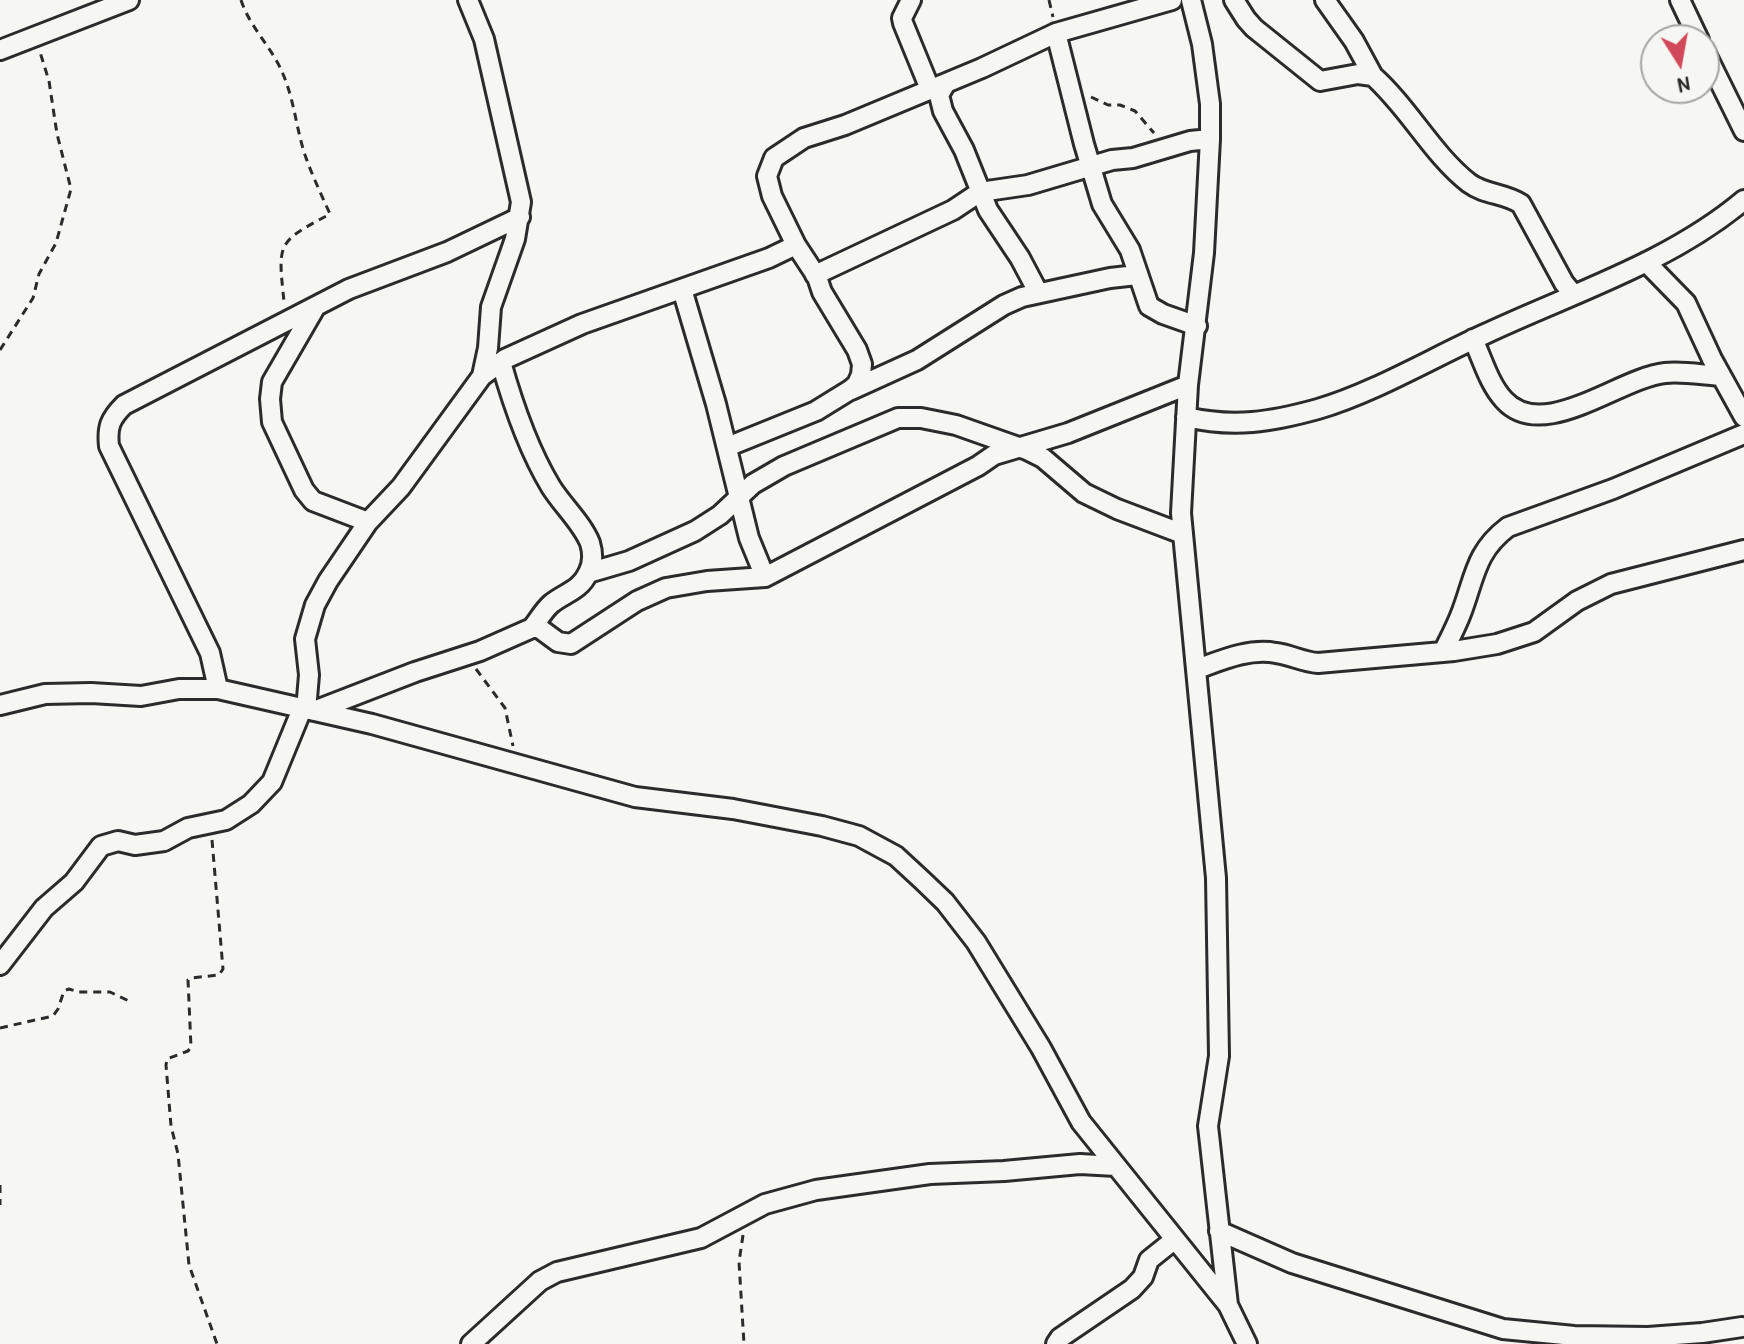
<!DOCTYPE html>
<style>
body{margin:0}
#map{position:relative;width:1744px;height:1344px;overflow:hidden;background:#f6f6f2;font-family:"Patrick Hand",sans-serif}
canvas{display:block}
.north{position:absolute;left:1640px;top:24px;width:80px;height:80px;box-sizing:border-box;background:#f6f6f2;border:2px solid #a5a5a2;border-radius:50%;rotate:169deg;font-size:22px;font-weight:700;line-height:32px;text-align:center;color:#2b2b2b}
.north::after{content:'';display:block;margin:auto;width:28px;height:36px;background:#d1495b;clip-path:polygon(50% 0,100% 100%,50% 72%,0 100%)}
</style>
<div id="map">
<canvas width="1744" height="1344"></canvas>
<div class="north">N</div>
</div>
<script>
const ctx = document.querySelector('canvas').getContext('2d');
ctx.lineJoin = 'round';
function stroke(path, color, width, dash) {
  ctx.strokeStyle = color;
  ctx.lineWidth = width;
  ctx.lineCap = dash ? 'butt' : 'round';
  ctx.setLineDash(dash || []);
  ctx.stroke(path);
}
const minor = new Path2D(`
 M468 0 484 39 521 202 515 239 491 307 488 348 482 376
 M911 0 902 18 903 23 930 89
 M1191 0 1202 44 1210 104V139L1204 253 1188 385 1181 513 1216 878 1219 1056 1208 1126 1228 1305
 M1234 0 1246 19 1254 28 1320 81 1358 74 1373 76C1409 108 1432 154 1469 183 1485 195 1505 193 1521 204L1564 283 1574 295
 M1325 0 1354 41 1373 76
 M1680 0 1699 40
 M1056 33 1084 144 1102 204 1130 250 1149 306 1163 314 1197 326
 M0 50 129 0
 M1704 50 1744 131
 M946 83 939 95 943 111 964 150 988 210 1020 258 1038 292
 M1646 262 1686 303 1712 359 1744 417
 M815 275 953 210 980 192 1028 185 1112 160 1133 158 1190 141 1210 139
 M682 289 716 404 749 538 765 577
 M316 306 272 382 270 399 272 422 304 490 313 501 368 522
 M1473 339C1482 358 1489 384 1504 400 1543 443 1619 378 1665 373 1683 371 1703 375 1721 376
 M501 362C513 405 528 449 551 487 563 506 582 523 590 543 593 553 593 564 588 573 580 591 564 593 551 604 543 611 538 621 532 628
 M851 390 917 360 1004 305 1022 297 1110 278 1137 275
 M1186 417C1234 428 1271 422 1318 409 1373 393 1432 358 1485 334 1572 293 1669 263 1744 200
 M727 447 816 411 850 390 857 384 861 375 862 364 857 350 822 292 817 277 796 245 772 196 767 176 774 158 804 138 845 125 982 68 1056 33 1172 0
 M588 573 629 561 695 531 720 515 753 484 784 466 898 418H921L956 425 1027 450 1043 458 1084 493 1117 509 1183 534
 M1443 652C1450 638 1457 625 1462 611 1475 576 1476 551 1508 527L1613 489 1744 434
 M1197 669C1222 660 1249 648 1276 653 1291 655 1303 662 1318 663L1454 651 1497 644 1534 632 1577 601 1611 584 1744 550
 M218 689 210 653 109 446C107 427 110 419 124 405L349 289 447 252 520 217
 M0 705 45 694 91 693 141 696 179 689H218L372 724 635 797 733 809 822 826 859 836 896 856 922 880 945 902 976 942 1041 1048 1081 1122 1228 1305 1247 1344
 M306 710 309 675 305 639 315 605 328 581 368 522 401 487 482 376 505 359 582 324 769 258 796 245
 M314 711 415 672 480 651 532 628H539L558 642 571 644 637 601 666 588 707 581 765 577 978 466 994 455 1068 433 1188 385
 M0 965 44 908 74 882 101 846 118 841 135 845 164 841 188 828 226 820 251 804 272 782 302 709
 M1219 1231 1292 1263 1503 1329 1574 1336 1648 1337 1702 1333 1742 1327
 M471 1344 540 1281 557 1272 701 1238 765 1204 816 1190 930 1174 1004 1171 1080 1164 1116 1166
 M1056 1344 1060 1338 1132 1289 1143 1277 1149 1260 1174 1240`);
stroke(minor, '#2b2b2b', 24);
stroke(new Path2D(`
 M241 0C250 28 272 47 283 74 294 100 296 126 304 152 311 173 321 194 330 214 276 243 278 242 284 302
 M1049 0 1053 17
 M1091 97 1108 105H1120L1135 111 1154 133
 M0 350 33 298 39 274 56 243 71 189 57 134 49 81 40 52
 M476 669 505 708 513 746
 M212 840 223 969 219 975 191 978 188 980 191 1047 188 1051 167 1059 166 1065 171 1126 178 1154 189 1265 217 1344
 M0 1028 53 1016 58 1009 64 991 69 989 79 992H110L129 1001
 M0 1185V1205
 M743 1235 739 1262 744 1344`), '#2b2b2b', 3, [8, 6]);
stroke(minor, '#f6f6f2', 18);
</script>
